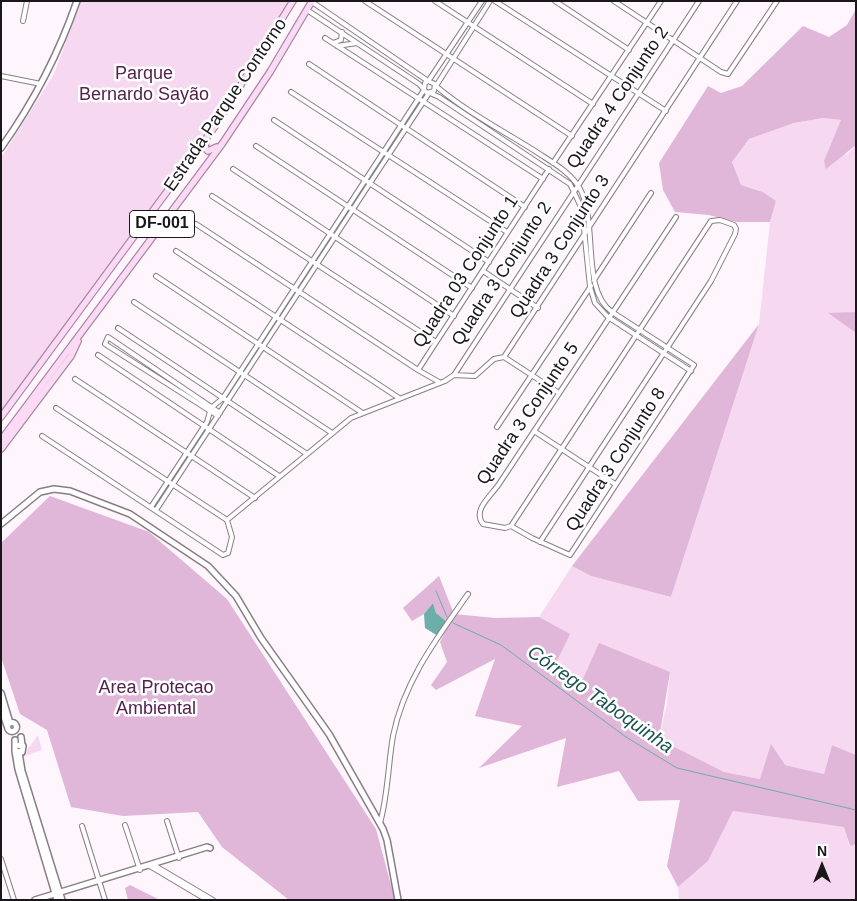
<!DOCTYPE html>
<meta charset="utf-8">
<style>
body{margin:0}
#map{position:relative;width:857px;height:901px;overflow:hidden;background:#fef5fd;font-family:Arial,sans-serif}
canvas{display:block}
.frame{position:absolute;inset:0;border:2px solid #1a171a;pointer-events:none}
.north{position:absolute;left:797px;top:841px;width:50px;height:50px;-webkit-text-stroke:4px #fff;paint-order:stroke;rotate:0deg;font-size:14px;font-weight:700;line-height:20px;text-align:center;color:#1a171a}
.north::after{content:'';display:block;margin:auto;width:18px;height:22px;background:#1a171a;clip-path:polygon(50% 0,100% 100%,50% 72%,0 100%)}
</style>
<div id="map">
<canvas width="857" height="901"></canvas>
<div class="frame"></div>
<div class="north">N</div>
</div>
<script>
const ctx = document.querySelector('canvas').getContext('2d');
ctx.lineJoin = 'round';
function fillPath(path, color) {
  ctx.fillStyle = color;
  ctx.fill(path, 'evenodd');
}
function stroke(path, color, width, dash) {
  ctx.strokeStyle = color;
  ctx.lineWidth = width;
  ctx.lineCap = dash ? 'butt' : 'round';
  ctx.setLineDash(dash || []);
  ctx.stroke(path);
}
function label(font, color, halo, rows, align = 'center') {
  ctx.font = font + ' Arial,sans-serif';
  ctx.lineWidth = 5;
  ctx.setLineDash([]);
  ctx.textBaseline = 'middle';
  ctx.strokeStyle = halo;
  ctx.fillStyle = color;
  for (const [text, x, y, turn = 0] of rows) {
    ctx.save();
    ctx.translate(x, y);
    ctx.rotate((+turn || 0) * Math.PI / 180);
    ctx.textAlign = isNaN(turn) ? turn : align;
    if (halo) ctx.strokeText(text, 0, 0);
    ctx.fillText(text, 0, 0);
    ctx.restore();
  }
}
fillPath(new Path2D(`
 M81 1H296L227 109 1 414V158L54 74Z
 M823 118 841 120 846 155 856 145V312L829 314 856 333V755L832 745 824 774 785 765 760 779 724 772 659 739 667 703 670 672 579 688 554 667 539 617 572 566 591 576 671 597 759 324 770 222 776 201 763 192 741 185 732 162 749 139 794 123Z
 M38 735 42 750 22 757Z
 M733 811 845 827 849 846 856 844V900H679L678 887 708 861Z`), '#f6d8f1');
fillPath(new Path2D(`
 M856 9V145L826 169 824 161 841 120 823 118 794 123 749 139 732 162 741 185 763 192 776 201 770 222H736L709 215 675 212 663 190 659 163 708 86 721 93 742 86 803 26 829 37 847 25Z
 M856 312V333L828 313Z
 M759 324 671 597 591 576 572 566Z
 M50 496 149 532 227 599 376 829 395 900H289L222 847 198 812 123 816 71 807 47 730 20 714 1 657V543Z
 M439 576 454 614 495 618 539 617 570 634 554 667 579 688 599 643 670 672 659 739 724 772 760 779 771 744 785 765 824 774 832 745 856 755V844L850 846 844 827 733 811 708 861 678 887 667 866 680 800 638 801 619 771 557 787 566 738 479 768 522 726 475 716 495 659 436 690 431 685 447 662 440 642 452 617 447 622 436 613 433 603 424 614 412 621 403 608Z
 M130 885 160 900H128L125 888Z`), '#e0b6d9');
fillPath(new Path2D(`
 M433 603 436 613 447 622 438 636 425 628 424 614Z`), '#6caea8');
stroke(new Path2D(`
 M436 591 447 617
 M453 623 501 645 626 737 677 768 856 810`), '#6caea8', 1);
const street = new Path2D(`
 M365 1 572 136
 M435 1 593 104
 M495 1 666 111
 M555 1 629 50
 M614 1 721 72 728 74 777 1
 M312 2 428 81
 M307 10 419 84 427 93 434 91 435 84 428 81 425 83 424 89
 M23 21 27 1
 M325 38 543 179
 M333 43 341 40 342 32
 M337 46 357 43
 M309 64 525 207
 M1 76 41 84
 M429 80 482 1
 M436 86C462 109 505 132 535 151 550 161 569 171 579 187 599 221 580 289 612 312L694 365 570 555 532 538 511 526
 M436 86 490 1
 M291 92 507 232
 M430 93 439 97 570 184 582 209 590 287 595 303 608 317 691 371
 M274 120 489 262
 M256 146 472 288
 M553 163 661 1
 M233 169 454 316
 M212 196 436 342
 M196 224 418 370 439 382
 M176 251 399 398
 M483 271 538 308
 M156 276 361 412
 M594 280 651 193
 M134 302 332 433
 M118 328 307 454
 M98 355 279 476
 M504 357 737 1
 M418 370 549 169
 M454 375 475 376 494 359 504 357 559 393
 M75 379 255 498
 M56 408 227 520
 M218 416 105 344 108 337 220 413
 M497 427 591 286
 M534 431 615 484
 M42 436 223 555 228 553 232 537 227 520
 M151 507 207 422 211 408 223 398 424 90
 M156 510 429 93
 M227 520 351 418 445 381 454 375 699 1
 M540 542 711 281 735 234 736 229 734 225 720 220 711 221 511 526 505 528 483 524C472 510 491 496 499 484L676 217
 M167 821 179 858
 M380 823C388 795 388 765 393 736 404 681 437 638 468 594
 M125 825 140 870
 M82 826 105 900
 M1 859 14 900
 M152 864 213 900
 M148 865 207 900`);
const secondary = new Path2D(`
 M1 148C33 103 59 53 77 1
 M1 524 40 492 54 489 70 491 130 514 208 566 236 596 261 638 329 734 383 829 387 840 398 900
 M1 693 10 723
 M1 707 7 726
 M7.5 727a4.5 4.5 0 1 1 9 0a4.5 4.5 0 1 1-9 0Z
 M21 737 22 745
 M15 740V751L22 752 23 746 17 745
 M15 751 18 769 57 900
 M19 753 22 771 62 900
 M35 900 207 847 210 848`);
const primary = new Path2D(`
 M206 140 205 148 208 151 217 147
 M1 417 216 125 293 1
 M1 440 222 144 270 72 312 1
 M1 449 71 356 78 341`);
stroke(street, '#887e86', 6);
stroke(secondary, '#887e86', 8);
stroke(primary, '#aa86a5', 8);
stroke(street, '#fff', 4);
stroke(secondary, '#fff', 5);
stroke(primary, '#fbdaf6', 5.5);
for (const [x, y, w] of [
 [162,224,65]
]) {
  const box = new Path2D();
  box.roundRect(x - w / 2, y - 13.5, w, 27, 4);
  ctx.fillStyle = '#fff';
  ctx.fill(box);
  stroke(box, '#1a171a', 1);
}
label('bold 16px', '#1a171a', null, [
 ["DF-001",162,224]
]);
label('18px', '#54224f', '#fff', [
 ["Parque",144,74],
 ["Bernardo Sayão",144,95],
 ["Area Protecao",156,688],
 ["Ambiental",156,709]
]);
label('18px', '#1a171a', '#fff', [
 ["Quadra 4 Conjunto 2",618,98,-56],
 ["Estrada Parque Contorno",226,105,-56],
 ["Quadra 3 Conjunto 3",560,247,-57],
 ["Quadra 03 Conjunto 1",466,272,-57],
 ["Quadra 3 Conjunto 2",502,274,-57],
 ["Quadra 3 Conjunto 5",528,414,-56],
 ["Quadra 3 Conjunto 8",616,460,-57]
]);
label('italic 19px', '#1c5450', '#fff', [
 ["Córrego Taboquinha",600,700,35]
]);
</script>
